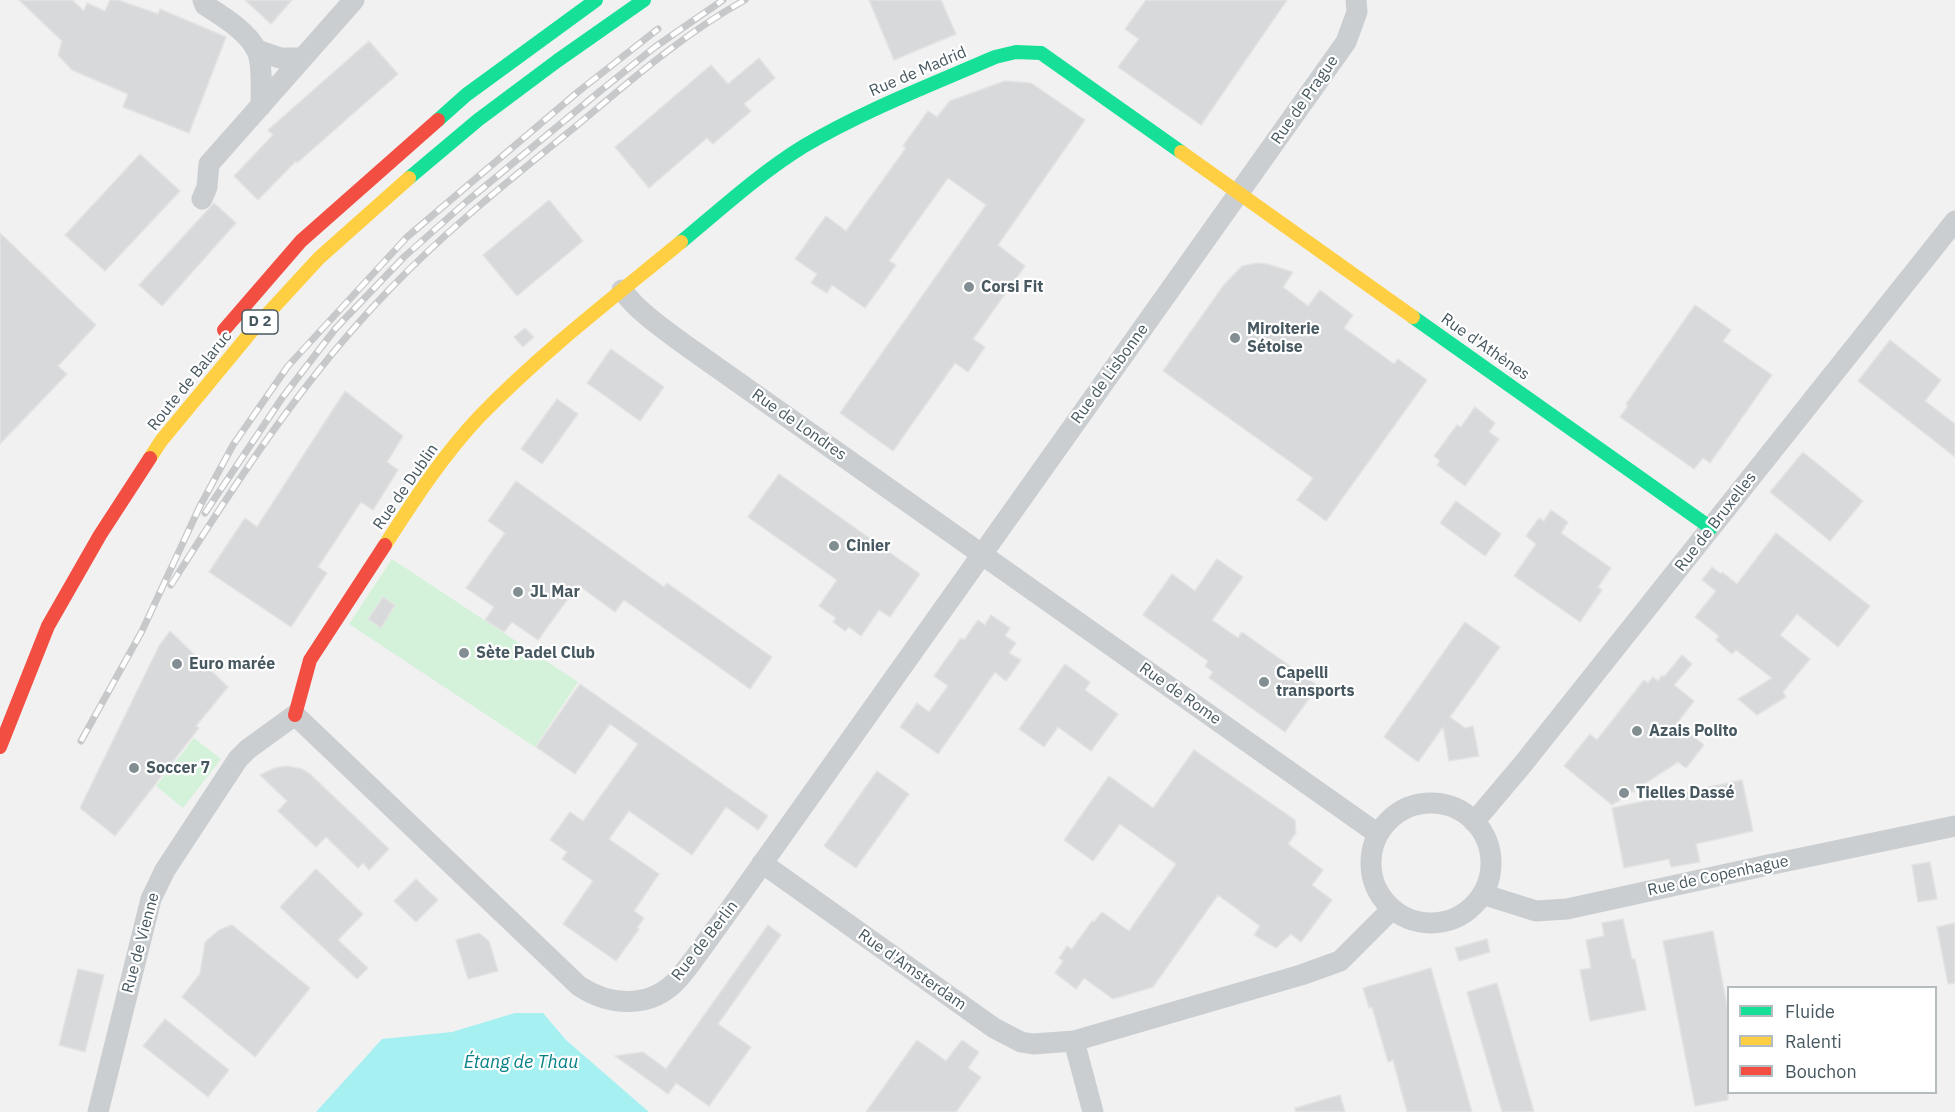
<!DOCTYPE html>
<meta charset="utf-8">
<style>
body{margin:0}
#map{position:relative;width:1955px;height:1112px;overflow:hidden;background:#f2f1f1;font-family:"IBM Plex Sans",sans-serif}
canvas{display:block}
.legend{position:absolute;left:1727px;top:986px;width:210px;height:108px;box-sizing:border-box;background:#fff;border:2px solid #b5bcbf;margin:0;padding:8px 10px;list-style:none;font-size:18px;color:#475860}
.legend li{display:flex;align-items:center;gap:12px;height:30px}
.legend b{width:30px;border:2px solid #b5bcbf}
</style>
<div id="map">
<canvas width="1955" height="1112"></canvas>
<ul class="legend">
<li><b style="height:8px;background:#16e098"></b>Fluide</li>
<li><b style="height:8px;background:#ffcf43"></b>Ralenti</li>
<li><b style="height:8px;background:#f24e42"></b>Bouchon</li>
</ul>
</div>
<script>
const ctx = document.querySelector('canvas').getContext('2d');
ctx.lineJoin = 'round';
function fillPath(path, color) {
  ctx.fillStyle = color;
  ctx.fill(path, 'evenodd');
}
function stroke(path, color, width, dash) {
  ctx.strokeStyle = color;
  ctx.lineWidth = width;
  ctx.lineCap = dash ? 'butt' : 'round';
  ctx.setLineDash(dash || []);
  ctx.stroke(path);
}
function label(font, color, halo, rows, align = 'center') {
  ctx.font = font + ' "IBM Plex Sans",sans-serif';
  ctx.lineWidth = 4.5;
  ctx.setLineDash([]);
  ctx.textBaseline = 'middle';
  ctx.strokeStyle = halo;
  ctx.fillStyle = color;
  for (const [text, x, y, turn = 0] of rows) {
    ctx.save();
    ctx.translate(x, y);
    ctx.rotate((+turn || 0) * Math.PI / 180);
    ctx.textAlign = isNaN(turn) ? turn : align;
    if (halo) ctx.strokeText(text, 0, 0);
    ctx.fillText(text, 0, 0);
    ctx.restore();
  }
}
fillPath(new Path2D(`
 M392 559 578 682 535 747 349 624Z
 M194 738 221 759 183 808 156 786Z`), '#d4f2da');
fillPath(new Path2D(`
 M515 1013H543L566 1040 649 1112H316L382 1039 452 1032Z`), '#a6f0f2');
const building = new Path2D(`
 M19 0H72L84 11 87 3 105 11 110 0H118L158 14 160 9 226 37 189 133 123 107 128 94 72 70 58 55 62 41Z
 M245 0H292L271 24Z
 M869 0H941L956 34 894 60Z
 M1146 0H1287L1201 125 1118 67 1139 39 1125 29Z
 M369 41 398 74 297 163 296 161 258 200 234 176 273 135 268 130Z
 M759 58 775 78 744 104 751 111 713 144 707 138 649 188 615 147 711 65 728 84Z
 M1005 81 1031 83 1085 120 998 245 1025 266 973 339 985 347 968 372 955 363 893 451 840 413 986 205 948 178 889 261 896 265 865 308 832 285 827 293 811 283 817 274 795 259 826 216 846 231 906 148 903 146 928 111 937 117 950 101Z
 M140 154 180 191 105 271 65 235Z
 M549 200 583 241 517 296 483 255Z
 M214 203 236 223 162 306 139 285Z
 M0 233 96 325 58 366 67 374 0 444Z
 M1257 263 1267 264 1293 272 1283 287 1308 306 1320 290 1353 315 1344 328 1394 364 1398 359 1427 380 1326 521 1297 500 1313 478 1163 371 1223 286 1242 266Z
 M1695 305 1731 330 1723 341 1772 375 1710 463 1703 458 1694 469 1620 417 1628 406 1626 404Z
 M525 328 534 337 523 347 514 337Z
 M1890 340 1941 380 1925 401 1955 424V457L1858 381Z
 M611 349 664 387 640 421 587 383Z
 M345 391 403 436 387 462 398 470 373 510 361 502 318 567 327 573 291 627 209 572 245 518 257 527Z
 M557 399 578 414 542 464 521 449Z
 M1475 407 1495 423 1489 432 1499 439 1465 486 1437 465 1440 461 1434 456 1457 425 1461 427Z
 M1803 452 1863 501 1830 541 1770 492Z
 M779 474 920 574 890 617 879 610 861 636 849 627 845 631 833 622 836 618 819 606 837 580 748 517Z
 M516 481 664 587 667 583 772 657 750 689 624 600 615 612 578 585 538 640 512 622 504 632 485 620 494 607 466 588 505 533 488 521Z
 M1456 501 1501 534 1485 556 1440 523Z
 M1551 510 1568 522 1561 533 1611 568 1598 587 1602 590 1580 622 1514 576 1536 544 1526 536 1539 518 1544 521Z
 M1776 533 1870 606 1838 647 1797 614 1780 635 1810 659 1783 692 1786 697 1757 715 1738 699 1772 678 1736 650 1732 654 1716 640 1719 636 1695 617 1716 591 1702 580 1712 567 1721 574 1722 572 1737 584Z
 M1217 559 1243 577 1212 620 1238 638 1242 632 1318 686 1285 732 1209 678 1213 672 1205 666 1208 661 1143 615 1172 574 1195 591Z
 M383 597 395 605 381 628 368 619Z
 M991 615 1010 628 1005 636 1016 643 1009 653 1021 660 1006 681 995 672 938 754 900 727 917 703 929 712 948 686 934 676 961 638 964 640 978 620 985 625Z
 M1465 622 1500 647 1450 717 1465 728 1473 726 1479 756 1449 761 1443 727 1418 762 1384 737Z
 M170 631 228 687 196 726 199 728 115 836 80 808 159 646Z
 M1682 655 1692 664 1674 685 1694 701 1677 723 1704 745 1686 768 1678 762 1612 805 1564 766 1590 734 1597 740 1644 680 1648 683 1653 677 1658 681 1662 675 1664 677Z
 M1065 664 1090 682 1085 690 1118 714 1091 751 1058 727 1044 747 1019 729Z
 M580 684 768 816 758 830 726 807 692 855 629 811 609 839 659 874 634 911 644 918 637 928 639 929 616 961 563 924 593 881 562 859 567 852 550 840 570 812 583 821 638 744 610 724 575 774 536 747Z
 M1194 750 1295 820 1296 833 1288 844 1323 870 1312 885 1332 900 1301 942 1291 934 1276 948 1254 935 1260 926 1218 895 1153 987 1113 999 1084 978 1076 989 1055 973 1063 961 1059 958 1067 946 1072 949 1092 921 1094 922 1102 912 1129 931 1176 864 1120 824 1093 861 1064 840 1109 776 1153 808Z
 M287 766 302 769 310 774 389 849 369 870 363 863 358 868 326 837 316 847 278 811 287 801 260 775 275 768Z
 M877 771 909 794 856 868 824 846Z
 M1742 780 1753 831 1696 844 1700 862 1671 867 1669 859 1624 868 1612 808Z
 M1930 862 1937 899 1918 902 1912 865Z
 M316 869 363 914 338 940 368 968 357 979 280 907Z
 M416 879 438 900 416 922 394 901Z
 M1623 919 1632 959H1635L1646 1010 1590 1021 1580 970 1591 968 1586 940 1604 936 1602 923Z
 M1955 923V983L1948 984 1937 927Z
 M232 925 310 988 255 1057 182 997 200 974 205 942 219 930Z
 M768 925 781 935 718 1024 751 1047 709 1106 676 1083 668 1094 615 1056 643 1052 666 1069Z
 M1713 931 1728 1011V1100L1695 1106 1663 941Z
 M479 933 489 941 498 971 468 979 456 940Z
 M1487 939 1490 952 1459 961 1455 948Z
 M1431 968 1472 1112H1407L1393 1060 1388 1062 1372 1007 1369 1008 1363 988Z
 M78 969 104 975 85 1052 59 1045Z
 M1497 983 1534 1112H1502L1467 992Z
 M165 1019 229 1070 208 1097 143 1046Z
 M917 1040 946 1061 962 1040 979 1052 968 1068 981 1077 956 1112H866Z
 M1340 1095 1345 1112H1296L1295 1108Z`);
fillPath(building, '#d8d9da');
stroke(building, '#e3e3e4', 1.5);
stroke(new Path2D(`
 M203 0 205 5C223 17 246 30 256 49 263 61 261 91 261 106
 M257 50 280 58H303
 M202 199 207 187 209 164 354 0
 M622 290C639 313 665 330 688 347L1378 834
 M1371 863a60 60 0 1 1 120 0a60 60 0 1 1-120 0Z
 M1474 822 1523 764 1955 221
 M762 863 994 1028 1021 1042 1033 1044 1074 1041 1301 975 1340 961 1392 909
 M1482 894 1536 911 1567 909 1768 865 1955 826
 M1074 1041 1093 1112
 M98 1112 151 899 165 870 238 759 248 749 295 715 579 986C611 1007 652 1009 679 978 693 962 705 943 718 926L1346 42 1357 12 1356 0`), '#caced1', 21);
stroke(new Path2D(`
 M438 120 466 95 596 0
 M409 178 478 120 557 61 644 0
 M681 242C721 209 760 173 804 146 865 110 931 85 995 57L1016 52 1041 53 1181 152
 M1413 317 1711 528`), '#16e098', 14);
stroke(new Path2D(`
 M1181 152 1413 317
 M150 458 161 441 251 332 319 258 409 178
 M385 545C414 500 443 455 480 416 542 352 613 298 681 242`), '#ffcf43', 14);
stroke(new Path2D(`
 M224 330 301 241 438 120
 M295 715 310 660 385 545
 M0 747 48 626 100 535 150 458`), '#f24e42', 14);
const rail = new Path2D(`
 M205 513 282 398 336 328 404 257 466 202 599 92 655 47 723 0
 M171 585C236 482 303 379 388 291 445 231 511 179 575 127 629 82 683 34 745 0
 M81 741 142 631 200 506 233 445 288 366 407 237 579 91 658 29`);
stroke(rail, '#c6c8ca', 7);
stroke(rail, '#fff', 4.5, [14]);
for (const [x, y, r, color] of [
 [969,287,6,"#838e93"],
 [1235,338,6,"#838e93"],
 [834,546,6,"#838e93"],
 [518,592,6,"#838e93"],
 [464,653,6,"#838e93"],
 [177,664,6,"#838e93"],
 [1264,682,6,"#838e93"],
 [1637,731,6,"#838e93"],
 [134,768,6,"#838e93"],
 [1624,793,6,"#838e93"]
]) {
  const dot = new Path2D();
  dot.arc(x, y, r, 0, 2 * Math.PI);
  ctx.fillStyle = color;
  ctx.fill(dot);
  stroke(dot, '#fff', 2);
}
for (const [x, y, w] of [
 [260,322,36]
]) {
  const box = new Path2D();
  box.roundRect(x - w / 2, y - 12, w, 24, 4.5);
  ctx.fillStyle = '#fff';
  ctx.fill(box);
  stroke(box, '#475860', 1.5);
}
label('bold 15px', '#475860', null, [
 ["D 2",260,322]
]);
label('16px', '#475860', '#fff', [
 ["Rue de Madrid",918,72,-23],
 ["Rue de Prague",1305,100,-55],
 ["Rue d'Athènes",1485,347,35],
 ["Rue de Lisbonne",1110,374,-54],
 ["Route de Balaruc",190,381,-51],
 ["Rue de Londres",799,425,35],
 ["Rue de Dublin",406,487,-55],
 ["Rue de Bruxelles",1716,522,-52],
 ["Rue de Rome",1180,694,35],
 ["Rue de Copenhague",1718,876,-12],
 ["Rue de Berlin",705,941,-52],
 ["Rue de Vienne",141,943,-75],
 ["Rue d'Amsterdam",912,970,35]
]);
label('bold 16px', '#475860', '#fff', [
 ["Corsi Fit",981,287],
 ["Miroiterie",1247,329],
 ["Sétoise",1247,347],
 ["Cinier",846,546],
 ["JL Mar",530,592],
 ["Sète Padel Club",476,653],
 ["Euro marée",189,664],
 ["Capelli",1276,673],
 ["transports",1276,691],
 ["Azais Polito",1649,731],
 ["Soccer 7",146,768],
 ["Tielles Dassé",1636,793]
], 'left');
label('italic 18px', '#068187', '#fff', [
 ["Étang de Thau",521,1063]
]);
</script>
